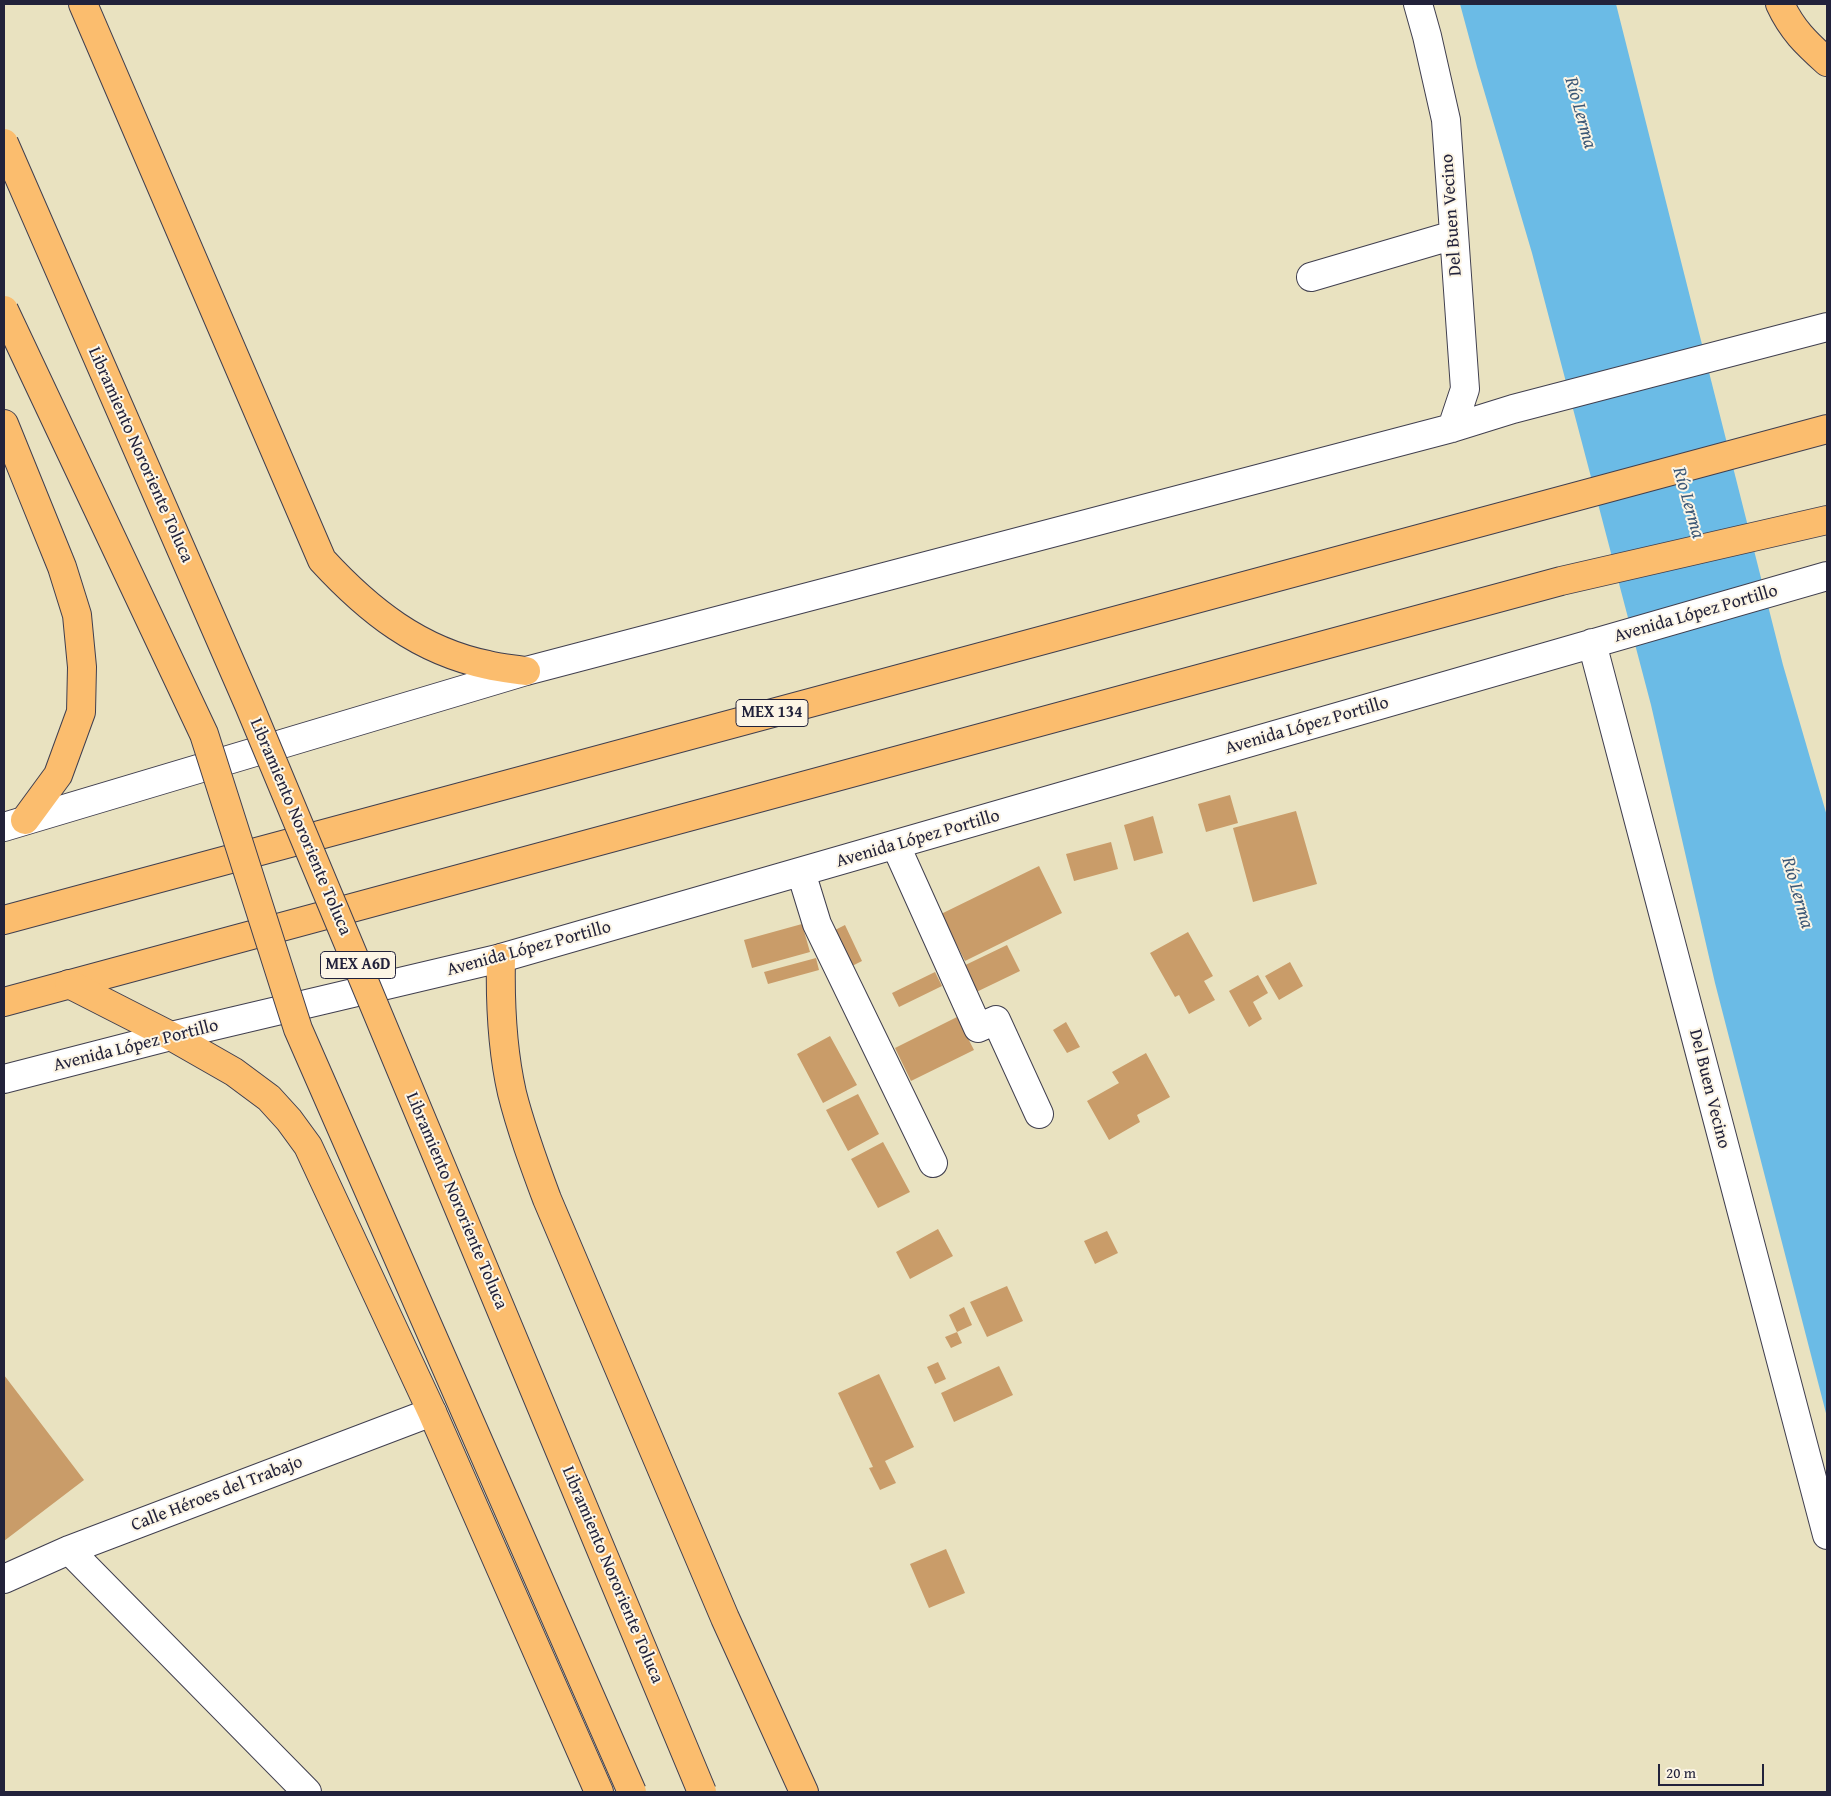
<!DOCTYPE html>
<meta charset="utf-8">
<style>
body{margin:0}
#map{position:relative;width:1831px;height:1796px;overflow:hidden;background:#e9e2c0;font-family:"Gentium Book Plus",serif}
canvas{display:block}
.frame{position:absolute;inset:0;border:5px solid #22223b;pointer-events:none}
.scale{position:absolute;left:1658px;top:1764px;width:106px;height:22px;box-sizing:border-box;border:2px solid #22223b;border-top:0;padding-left:6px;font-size:15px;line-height:18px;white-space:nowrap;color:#22223b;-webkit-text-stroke:4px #fcf5e5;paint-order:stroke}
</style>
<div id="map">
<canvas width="1831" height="1796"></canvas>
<div class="frame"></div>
<div class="scale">20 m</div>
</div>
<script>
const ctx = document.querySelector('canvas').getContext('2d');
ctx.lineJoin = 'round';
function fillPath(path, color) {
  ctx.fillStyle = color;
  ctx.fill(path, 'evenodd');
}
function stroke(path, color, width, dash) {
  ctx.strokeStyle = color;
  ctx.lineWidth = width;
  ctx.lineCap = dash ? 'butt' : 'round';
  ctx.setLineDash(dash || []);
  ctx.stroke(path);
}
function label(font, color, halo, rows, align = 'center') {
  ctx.font = font + ' "Gentium Book Plus",serif';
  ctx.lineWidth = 4;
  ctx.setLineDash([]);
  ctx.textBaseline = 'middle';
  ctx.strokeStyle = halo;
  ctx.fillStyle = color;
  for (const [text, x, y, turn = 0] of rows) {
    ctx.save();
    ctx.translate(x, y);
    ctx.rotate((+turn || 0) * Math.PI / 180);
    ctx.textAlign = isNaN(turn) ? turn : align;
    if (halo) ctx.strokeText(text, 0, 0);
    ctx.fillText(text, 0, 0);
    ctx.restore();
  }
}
fillPath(new Path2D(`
 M1460 4H1616L1783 665 1827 816V1417L1715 983 1651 705 1532 253 1477 67Z`), '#6bbbe6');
fillPath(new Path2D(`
 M1230 795 1238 823 1206 832 1198 804Z
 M1296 811 1317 884 1253 902 1233 828Z
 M1153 816 1163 853 1134 861 1124 825Z
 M1111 842 1118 869 1074 881 1066 854Z
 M1039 866 1062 913 965 961 941 914Z
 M802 924 810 952 752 968 744 940Z
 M845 925 862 961 852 966 835 930Z
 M1188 932 1213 976 1204 981 1215 1000 1189 1014 1179 995 1175 997 1150 953Z
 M1007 945 1020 971 968 996 955 970Z
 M816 958 819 970 768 984 764 972Z
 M1290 962 1303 986 1279 1000 1265 976Z
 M935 972 942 986 899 1007 892 993Z
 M1258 975 1268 993 1253 1002 1262 1019 1249 1027 1229 991Z
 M957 1017 974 1050 911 1081 895 1048Z
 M1066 1022 1080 1047 1067 1053 1053 1030Z
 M830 1036 857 1085 823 1103 797 1054Z
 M1146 1053 1170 1097 1137 1115 1140 1122 1109 1140 1087 1101 1119 1083 1112 1072Z
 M858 1094 879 1134 848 1151 826 1110Z
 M883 1142 910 1192 878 1208 851 1159Z
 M938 1229 953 1256 910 1279 896 1252Z
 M1107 1231 1118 1253 1095 1264 1084 1241Z
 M1007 1286 1023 1321 987 1337 970 1302Z
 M964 1307 972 1325 957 1332 949 1315Z
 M957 1332 962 1343 951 1348 945 1337Z
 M938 1362 946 1379 935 1384 927 1367Z
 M999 1366 1013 1395 954 1422 941 1393Z
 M879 1374 914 1447 885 1461 896 1483 880 1490 869 1468 873 1467 838 1393Z
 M4 1375 84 1480 4 1541Z
 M946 1549 965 1593 929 1608 910 1564Z`), '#c99c69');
const minor = new Path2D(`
 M1418 4 1427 36 1446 120 1465 389 1452 428
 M1311 277 1454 235
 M1592 643C1672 940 1746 1238 1827 1535
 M4 827 526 671 1452 428 1513 409 1827 327
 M896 846 978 1028 996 1020 1039 1114
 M801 872 817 924 933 1163
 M4 1079 171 1036 501 958 1827 576
 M69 1550 307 1792
 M4 1579 69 1550 432 1412`);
const major = new Path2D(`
 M1780 4C1792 30 1806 43 1827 62
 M4 920 1827 429
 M4 1002 1561 581 1827 520`);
const highway = new Path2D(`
 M83 4 322 560C368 610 419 651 488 665 500 668 513 669 526 671
 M4 424 62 567 77 615 82 667 81 712 58 775 25 820
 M501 958C500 1002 502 1049 512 1093 521 1129 534 1164 547 1199L725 1618 804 1792
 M69 984 171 1036 234 1072 269 1098 289 1120 308 1146 432 1412 599 1792`);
stroke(minor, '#403f4f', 30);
stroke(major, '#403f4f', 30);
stroke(highway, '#403f4f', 30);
stroke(minor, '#fff', 28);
stroke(major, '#fbbd6e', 28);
stroke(highway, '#fbbd6e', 28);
const highwayBridge = new Path2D(`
 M4 143 249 705 702 1792
 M4 310 204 734 298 1029 632 1792`);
stroke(highwayBridge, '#403f4f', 30, []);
stroke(highwayBridge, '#fbbd6e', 28);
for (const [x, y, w] of [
 [772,713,72],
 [358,965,75]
]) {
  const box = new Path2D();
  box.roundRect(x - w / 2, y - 13.5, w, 27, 4);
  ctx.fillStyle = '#fcf5e5';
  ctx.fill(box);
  stroke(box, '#22223b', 1);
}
label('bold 16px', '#22223b', null, [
 ["MEX 134",772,713],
 ["MEX A6D",358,965]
]);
label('18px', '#22223b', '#fcf5e5', [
 ["Del Buen Vecino",1452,215,-94],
 ["Libramiento Nororiente Toluca",140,455,66],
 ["Avenida López Portillo",1696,614,-16],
 ["Avenida López Portillo",1307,726,-16],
 ["Libramiento Nororiente Toluca",300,827,67],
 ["Avenida López Portillo",918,839,-16],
 ["Avenida López Portillo",529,949,-15],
 ["Avenida López Portillo",136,1046,-14],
 ["Del Buen Vecino",1709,1089,76],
 ["Libramiento Nororiente Toluca",456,1201,67],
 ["Calle Héroes del Trabajo",217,1494,-21],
 ["Libramiento Nororiente Toluca",612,1575,67]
]);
label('italic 19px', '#3c5877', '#fcf5e5', [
 ["Río Lerma",1580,113,74],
 ["Río Lerma",1688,503,74],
 ["Río Lerma",1797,893,74]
]);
</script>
